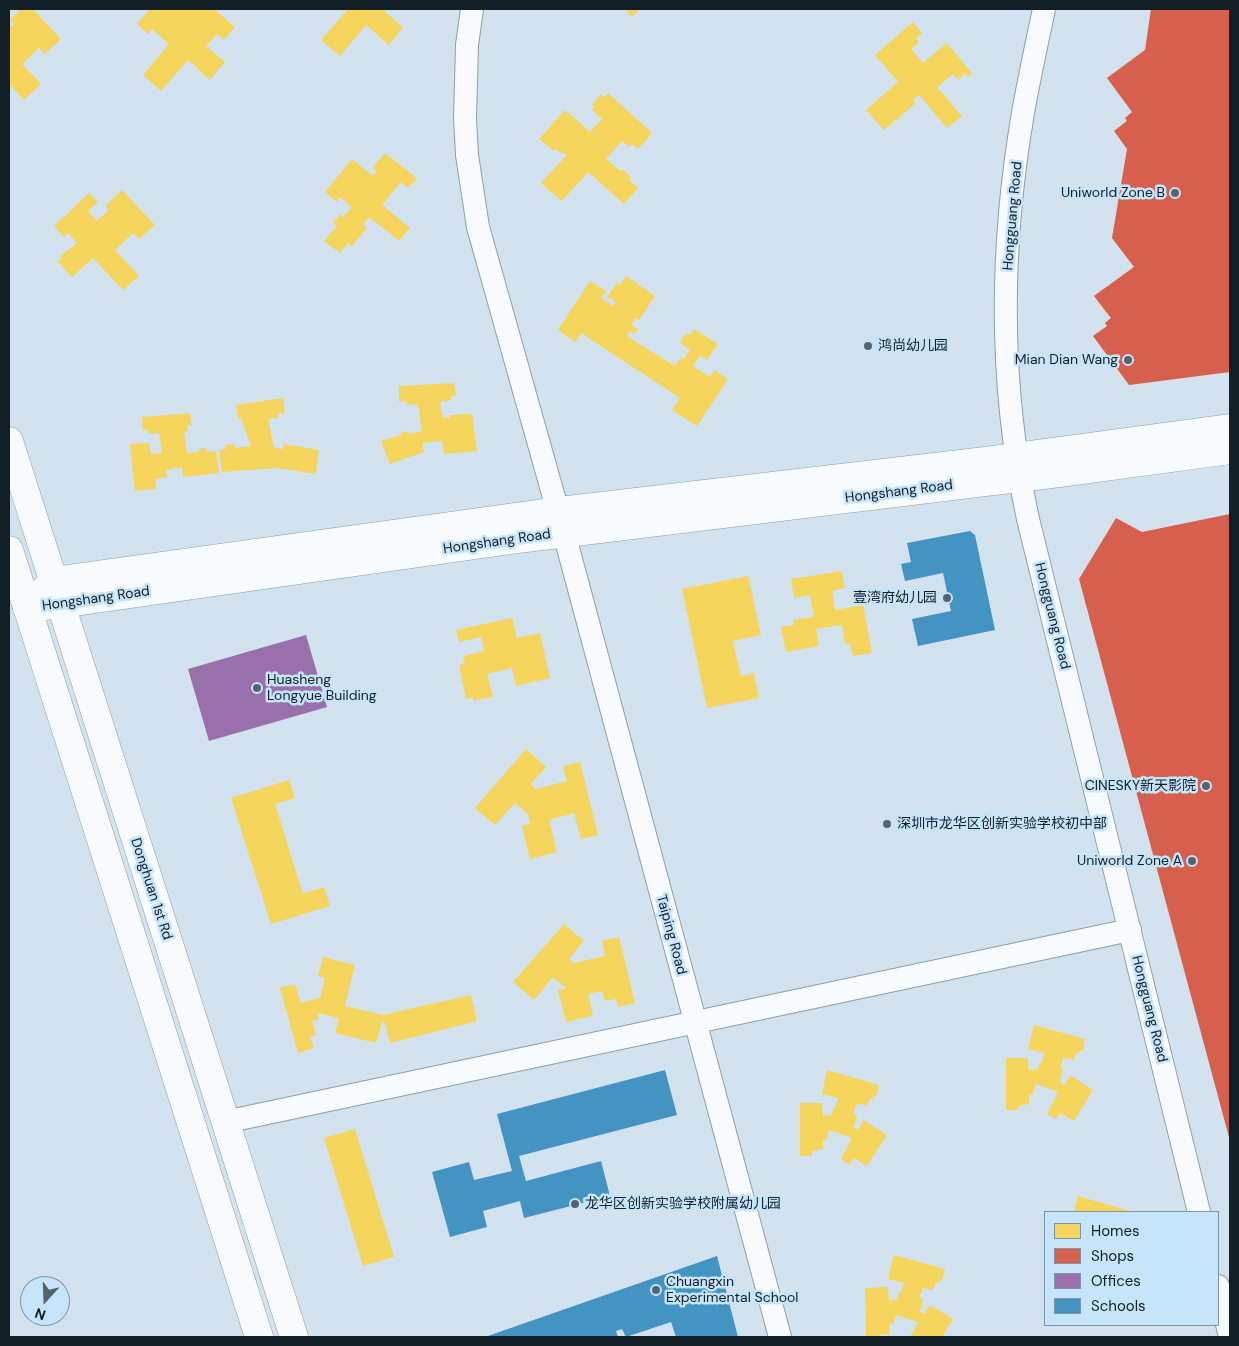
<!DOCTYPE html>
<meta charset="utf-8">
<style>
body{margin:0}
#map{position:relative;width:1239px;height:1346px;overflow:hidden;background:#d2e3ef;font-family:"DM Sans",sans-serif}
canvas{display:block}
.frame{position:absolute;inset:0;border:10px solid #131f27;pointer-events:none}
.legend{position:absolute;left:1044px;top:1211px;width:175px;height:115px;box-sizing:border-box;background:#c6e5fb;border:1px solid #7e96a6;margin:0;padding:6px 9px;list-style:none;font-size:15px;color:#131f27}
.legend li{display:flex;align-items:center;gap:10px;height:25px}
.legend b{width:25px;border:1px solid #7e96a6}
.north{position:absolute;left:20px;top:1276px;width:50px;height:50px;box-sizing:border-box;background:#c6e5fb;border:1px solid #7e96a6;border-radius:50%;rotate:200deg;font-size:14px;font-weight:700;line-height:20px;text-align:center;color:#131f27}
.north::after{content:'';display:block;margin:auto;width:18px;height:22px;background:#56646d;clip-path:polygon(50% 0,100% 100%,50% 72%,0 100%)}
</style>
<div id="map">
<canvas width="1239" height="1346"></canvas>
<div class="frame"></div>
<ul class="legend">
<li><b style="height:14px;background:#f6d55c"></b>Homes</li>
<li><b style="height:14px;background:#d6604d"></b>Shops</li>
<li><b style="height:14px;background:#9970ab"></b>Offices</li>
<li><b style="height:14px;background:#4393c3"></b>Schools</li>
</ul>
<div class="north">N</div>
</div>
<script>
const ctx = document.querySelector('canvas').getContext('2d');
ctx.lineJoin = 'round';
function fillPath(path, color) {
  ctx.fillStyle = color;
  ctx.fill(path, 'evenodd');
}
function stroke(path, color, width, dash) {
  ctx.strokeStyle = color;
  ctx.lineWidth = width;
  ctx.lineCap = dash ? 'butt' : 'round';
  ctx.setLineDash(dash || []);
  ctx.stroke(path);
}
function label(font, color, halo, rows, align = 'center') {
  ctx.font = font + ' "DM Sans","Noto Sans SC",sans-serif';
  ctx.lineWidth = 5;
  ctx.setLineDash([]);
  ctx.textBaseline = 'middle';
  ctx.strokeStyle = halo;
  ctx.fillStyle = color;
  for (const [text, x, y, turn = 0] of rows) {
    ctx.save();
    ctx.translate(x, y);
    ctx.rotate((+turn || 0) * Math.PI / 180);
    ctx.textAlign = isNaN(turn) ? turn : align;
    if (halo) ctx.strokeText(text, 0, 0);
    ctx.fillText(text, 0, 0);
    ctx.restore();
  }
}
fillPath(new Path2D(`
 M22 9H33L61 39 45 54 39 48 22 64 41 84 24 100 9 84V29L14 24 10 19Z
 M150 9H214L235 27 224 40 217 34 206 46 225 62 210 80 188 60 161 91 143 75 169 44 152 29 148 34 137 24Z
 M348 9H386L384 11 403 27 389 45 366 25 340 56 321 40Z
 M624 9H640L633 17Z
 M913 22 922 33 916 38 919 42 911 49 923 63 947 43 972 73 968 77 965 73 958 80 953 74 937 87 962 116 947 128 919 95 913 100 915 104 884 130 866 110 898 82 875 55Z
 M1145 50 1155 64 1151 67 1154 70 1146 76 1157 90 1166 83 1163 79 1168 75 1165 71 1176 63 1208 106 1192 117 1182 105 1169 115 1191 146 1178 155 1176 153 1172 156 1163 145 1167 142 1154 125 1131 142 1128 138 1122 142 1114 131 1127 121 1125 118 1134 111 1137 114 1142 110 1127 90 1120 96 1107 78Z
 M608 93 652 133 638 149 632 144 630 147 622 141 606 159 620 171 622 169 631 177 629 180 638 188 624 204 588 172 562 201 541 183 567 155 563 152 561 154 556 149 554 151 539 139 565 110 590 132 602 119 592 110 595 107 592 105 601 94 605 97Z
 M385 153 417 178 408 188 401 182 382 205 410 228 399 241 369 217 363 225 367 228 352 246 348 243 340 253 324 241 337 226 333 223 340 214 343 217 352 207 340 197 337 202 325 192 352 159 373 176 377 171 372 168Z
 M122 190 155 225 139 239 133 233 115 250 139 276 123 290 93 258 72 277 58 262 62 258 60 256 77 243 68 233 64 237 54 226 89 193 98 202 88 211 97 221 109 210 105 206Z
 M1134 267 1144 282 1141 285 1143 288 1140 290 1147 299 1158 291 1153 284 1159 280 1156 276 1169 267 1199 308 1178 320 1173 314 1170 317 1169 315 1162 319 1165 323 1155 330 1171 351 1158 361 1156 358 1152 362 1143 350 1147 347 1134 331 1111 348 1107 343 1102 347 1093 336 1107 326 1105 323 1111 318 1114 316 1116 319 1124 314 1120 308 1118 310 1115 306 1106 313 1094 296Z
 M626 276 655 296 639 320 636 318 631 325 638 329 635 334 630 331 627 336 675 366 681 357 684 359 690 350 680 343 686 333 690 335 694 329 718 344 707 360 700 355 693 366 710 377 714 370 728 379 697 426 672 410 680 398 581 333 575 342 558 330 590 281 606 291 601 298 613 306 616 302 607 297 617 283 620 285Z
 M454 383 456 395 451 396V400L440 402 443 418H450V415L472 414 477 451 444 454 442 441 422 443 424 452 390 464 381 441 402 435 400 433 408 431 409 434 422 431 418 404 407 405 406 401 399 402V386Z
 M283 398 285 414 278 413V418L268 419 274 448 283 449 284 444 319 450 316 474 277 468 222 472 219 450 226 449 225 445 234 444 235 448 251 446 241 418H238L236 405Z
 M190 413 192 425H187L188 432H184L187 453 199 452 198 449 206 448 207 452 216 451 219 473 183 477 182 467 166 470 167 477 155 479 156 489 135 491 130 444 149 443 151 454 162 453 159 433 149 434 148 430H143L142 417Z
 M1135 541 1184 567 1176 581 1172 579 1169 583 1163 580 1158 588 1172 595 1174 591 1179 593 1183 586 1191 591 1188 596 1198 601 1179 635 1171 630 1169 634 1161 630 1164 623 1161 621 1162 617 1144 608 1130 636 1111 626 1127 596 1119 592 1117 595 1101 587 1112 563 1129 572 1133 563 1127 560 1131 553 1129 552Z
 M842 571 845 588 832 591 835 610 863 605 872 653 853 656 850 643 845 644 842 625 816 629 819 646 786 652 781 627 794 625 793 620 814 617 810 595 794 598 791 579Z
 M748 576 761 635 733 641 741 676 754 673 759 698 707 708 682 589Z
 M512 618 517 638 540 633 550 678 516 686 512 668 487 674 493 697 473 701V697L466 699 459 665 465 664 463 656 484 651 481 637 459 642 456 630Z
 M526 749 546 767 531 784 536 789 567 781 563 766 580 762 598 835 581 839 574 813 549 820 557 852 530 859 522 826 530 824 528 814 515 803 495 825 475 808Z
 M289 780 295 798 275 804 303 894 324 887 330 906 271 924 231 798Z
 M1210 788 1230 798V819L1220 835 1230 840V856L1212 847 1193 885 1170 873 1186 842 1149 823 1161 801 1203 823 1210 808 1202 803Z
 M564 924 584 941 569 959 574 963 605 956 602 941 619 937 635 1003 618 1007 616 999 605 1001 602 991 588 994 593 1016 566 1022 558 990 566 988 553 977 534 1000 513 982Z
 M323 957 355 965 345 1006 383 1015 471 995 477 1021 390 1043 385 1023 382 1022 376 1043 335 1033 339 1018 317 1013 319 1019 312 1021 316 1035 310 1037 314 1048 298 1053 280 988 295 984 301 1003 320 998 325 978 318 976Z
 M1207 974 1230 986V1013L1196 995Z
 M1230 1019V1053L1216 1046Z
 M1034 1025 1085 1039 1083 1051 1079 1050V1053H1076L1074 1060 1063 1058 1060 1068 1063 1069 1060 1082 1065 1085 1070 1075 1093 1090 1074 1121 1060 1113 1056 1119 1047 1114 1058 1092 1036 1084 1033 1094 1029 1095V1104L1019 1106 1018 1110H1006V1058H1028L1029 1071 1038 1069 1040 1062 1042 1063 1044 1053 1028 1049Z
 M827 1070 879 1085 876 1096H873V1099L870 1098 867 1106 857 1103 853 1114 857 1115 854 1127 858 1130 863 1120 887 1135 867 1166 853 1158 850 1165 841 1159 852 1138 829 1130 827 1140H823V1149L812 1151V1156H800V1103H822L823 1116 832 1115 833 1108 835 1109 838 1098 822 1094Z
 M355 1129 394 1257 363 1266 324 1138Z
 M1078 1196 1130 1211 1129 1212H1074Z
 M894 1255 945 1269 942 1281 939 1280V1283L936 1282 933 1290 923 1288 919 1298 923 1299 920 1312 924 1314 930 1305 953 1319 942 1337H910L918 1322 896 1315 893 1324 889 1325V1334L879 1335V1337H866L865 1288 888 1287 889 1301 898 1299 899 1292 901 1293 904 1283 888 1279Z`), '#f6d55c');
fillPath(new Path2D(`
 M1151 9H1230V372L1129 385 1093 336 1107 326 1105 323 1111 318 1094 296 1134 267 1112 238 1127 149 1114 131 1127 121 1125 118 1132 112 1107 78 1145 50Z
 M1230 514V1141L1079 579 1116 518 1142 532Z`), '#d6604d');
fillPath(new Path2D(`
 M306 635 327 707 209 741 188 669Z`), '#9970ab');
fillPath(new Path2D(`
 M970 531 975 535 995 630 918 646 912 619 951 611 943 573 905 581 901 564 911 562 907 543Z
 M665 1070 677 1115 519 1156 526 1181 601 1161 610 1196 524 1218 520 1201 483 1211 487 1227 450 1237 432 1172 469 1162 474 1180 512 1171 497 1114Z
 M717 1256 738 1337H676L671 1322 626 1337 622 1329 616 1331 618 1337H485Z`), '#4393c3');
const street = new Path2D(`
 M472 9 467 45 465 118 467 155 478 227 564 533 780 1337
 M1044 9C1037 43 1029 78 1023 113 1000 247 999 386 1028 519L1199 1212
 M225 1122 1130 930
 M1218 1286 1230 1337`);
const secondary = new Path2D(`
 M39 607 511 540 1059 473 1230 450
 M27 608 53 581 558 511 986 461 1230 428`);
const primary = new Path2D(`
 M9 441 294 1337
 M9 550 259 1337`);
stroke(street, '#909da6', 24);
stroke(secondary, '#909da6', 29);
stroke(primary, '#909da6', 29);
stroke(street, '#f8fbfd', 22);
stroke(secondary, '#f8fbfd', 28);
stroke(primary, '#f8fbfd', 28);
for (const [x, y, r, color] of [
 [1175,193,5,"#56646d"],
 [868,346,5,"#56646d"],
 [1128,360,5,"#56646d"],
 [947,598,5,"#56646d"],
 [257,688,5,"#56646d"],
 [1206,786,5,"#56646d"],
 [887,824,5,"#56646d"],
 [1192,861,5,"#56646d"],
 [575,1204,5,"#56646d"],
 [656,1290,5,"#56646d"]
]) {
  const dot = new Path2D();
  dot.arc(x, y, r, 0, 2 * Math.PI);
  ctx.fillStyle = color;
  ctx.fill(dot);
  stroke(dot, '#c6e5fb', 2);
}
label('14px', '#131f27', '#c6e5fb', [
 ["Uniworld Zone B",1165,193],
 ["鸿尚幼儿园",878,346,"left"],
 ["Mian Dian Wang",1118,360],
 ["壹湾府幼儿园",937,598],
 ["Huasheng",267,680,"left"],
 ["Longyue Building",267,696,"left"],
 ["CINESKY新天影院",1196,786],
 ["深圳市龙华区创新实验学校初中部",897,824,"left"],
 ["Uniworld Zone A",1182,861],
 ["龙华区创新实验学校附属幼儿园",585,1204,"left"],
 ["Chuangxin",666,1282,"left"],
 ["Experimental School",666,1298,"left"]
], 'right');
label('14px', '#131f27', '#c6e5fb', [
 ["Hongguang Road",1013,216,-85],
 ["Hongshang Road",899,492,-7],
 ["Hongshang Road",497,542,-8],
 ["Hongshang Road",96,599,-8],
 ["Hongguang Road",1052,616,76],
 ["Donghuan 1st Rd",151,889,72],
 ["Taiping Road",671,935,75],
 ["Hongguang Road",1149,1009,76]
]);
</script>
